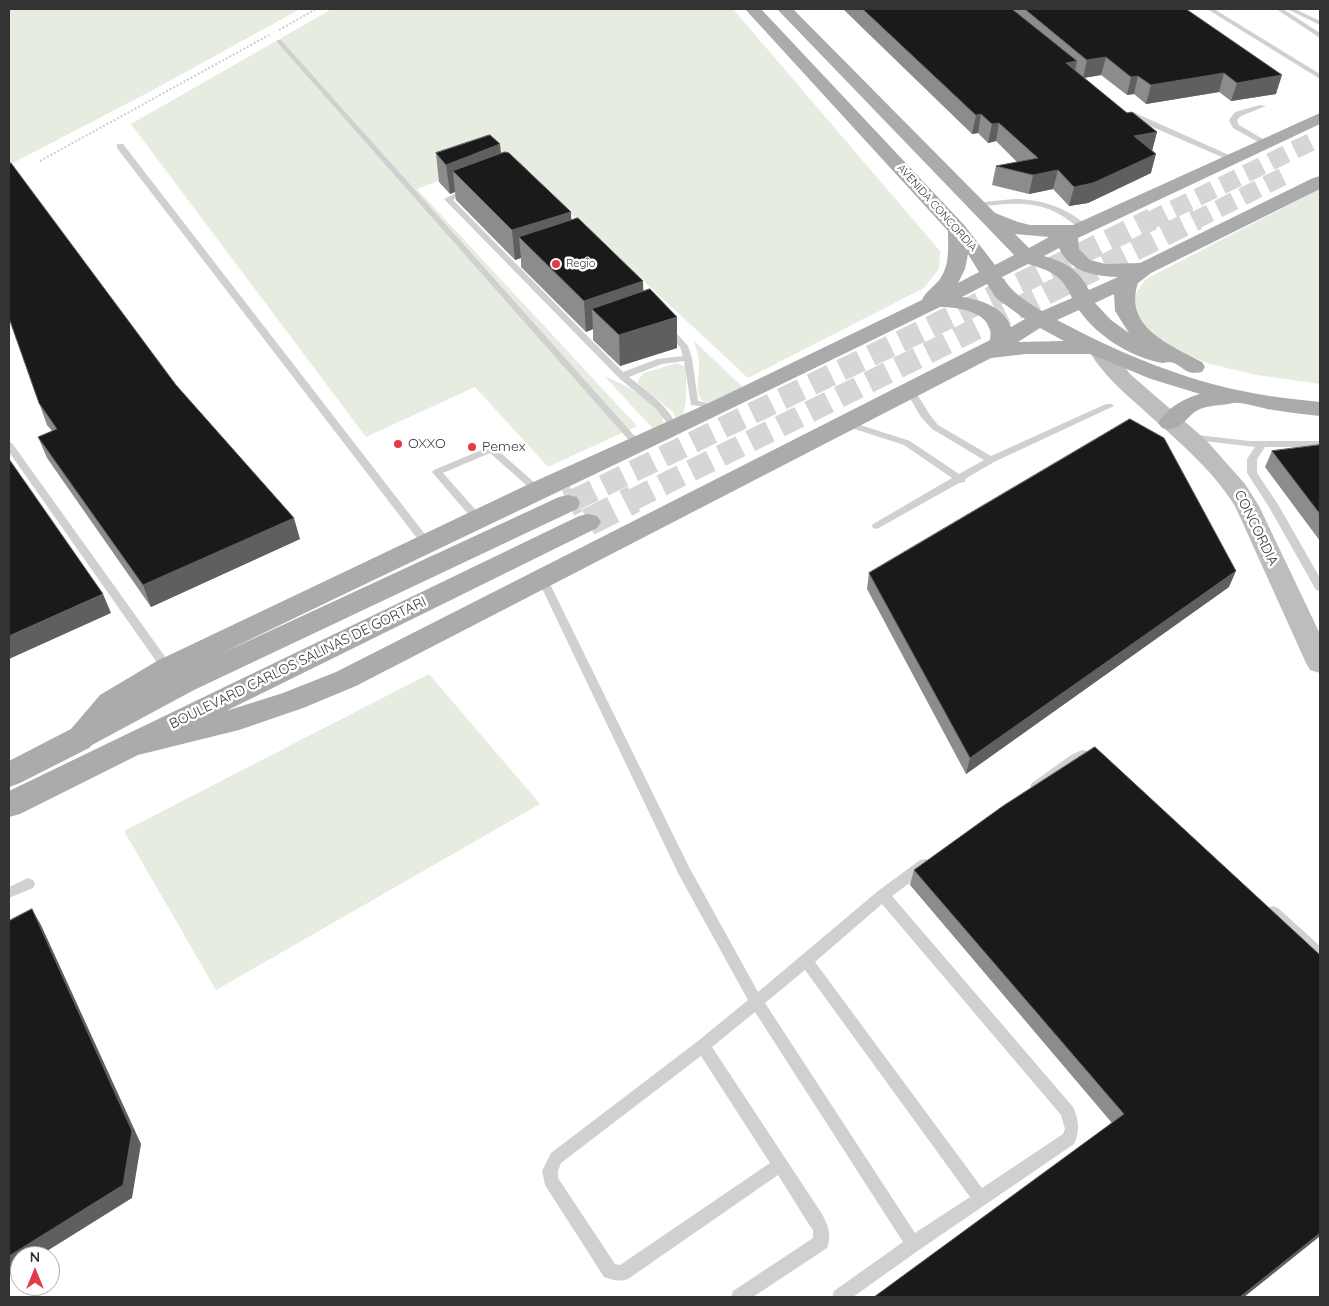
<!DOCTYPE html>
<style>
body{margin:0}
#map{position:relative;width:1329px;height:1306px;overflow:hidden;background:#fff;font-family:Quicksand,sans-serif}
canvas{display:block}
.frame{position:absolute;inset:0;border:10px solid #333;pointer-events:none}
.north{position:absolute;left:10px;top:1246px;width:50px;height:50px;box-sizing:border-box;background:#fff;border:1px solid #adadad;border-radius:50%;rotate:0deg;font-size:14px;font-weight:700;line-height:20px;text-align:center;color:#333}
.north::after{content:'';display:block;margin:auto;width:18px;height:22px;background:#e63946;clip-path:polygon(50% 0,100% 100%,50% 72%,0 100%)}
</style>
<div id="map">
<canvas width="1329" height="1306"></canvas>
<div class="frame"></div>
<div class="north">N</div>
</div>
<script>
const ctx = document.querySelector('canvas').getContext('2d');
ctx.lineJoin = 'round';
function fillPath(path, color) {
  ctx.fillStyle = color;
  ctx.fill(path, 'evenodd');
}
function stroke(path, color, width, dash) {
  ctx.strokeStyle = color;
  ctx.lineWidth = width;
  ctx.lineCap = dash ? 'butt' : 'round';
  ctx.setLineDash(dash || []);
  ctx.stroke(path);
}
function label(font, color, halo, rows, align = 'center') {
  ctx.font = font + ' Quicksand,sans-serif';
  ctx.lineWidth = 5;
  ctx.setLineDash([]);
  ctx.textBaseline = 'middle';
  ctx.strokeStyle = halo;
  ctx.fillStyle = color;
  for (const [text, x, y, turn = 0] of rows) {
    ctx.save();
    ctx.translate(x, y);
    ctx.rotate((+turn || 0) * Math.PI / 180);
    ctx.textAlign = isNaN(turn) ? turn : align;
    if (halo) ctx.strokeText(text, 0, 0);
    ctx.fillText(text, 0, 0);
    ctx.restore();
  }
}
fillPath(new Path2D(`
 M9 9H300L155 89 9 165Z
 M332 9H733L940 251 939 269 924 288 748 378 508 155 417 189 637 426 548 467 475 387 366 437 131 124Z
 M1320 189V384L1257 375 1210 364 1173 349 1145 332 1135 315 1134 296 1146 279Z
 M694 341 748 392C737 396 725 401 714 402 690 406 700 378 699 364 699 356 696 348 694 341Z
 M676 363 686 367V399L683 416 676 419 673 412 638 383V380L644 373Z
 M604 376C630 387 645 396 663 417V424L658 434Z
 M429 674 540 804 216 990 124 831Z`), '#e6ecdf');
stroke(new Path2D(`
 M1149 221 1317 139
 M1194 221 1286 175`), '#d6d6d6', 18, [18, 9]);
stroke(new Path2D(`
 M574 500 1152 219
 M632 500 1197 219`), '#d6d6d6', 22, [22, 11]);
stroke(new Path2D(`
 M568 503 576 499
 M588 522 634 499`), '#d6d6d6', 28, [28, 14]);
stroke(new Path2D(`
 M279 30 316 9
 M40 161 269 35`), '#cdcdcd', 2, [2, 2]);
fillPath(new Path2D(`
 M1207 9H1214L1320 74V79Z
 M1276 9H1283L1320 33V38Z
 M1287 9H1295L1320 21V25Z
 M277 40H281L640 442 642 444 640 446H634L277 42Z
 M1260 105 1266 106 1241 116 1237 120 1239 125 1268 142V146H1265L1233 128 1229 120 1235 112Z
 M1127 112H1133L1238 159 1231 161 1127 116Z
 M117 144H123L431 542 432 544 431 546H423L117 148Z
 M466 188 473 190 453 200 623 372 657 359 683 356 680 347 662 327 666 324 669 325 688 346 692 358 698 401 720 405V409L691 405 684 361 662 364 629 377C648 392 668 405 678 428L673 431 670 430 665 420 655 408 619 378 444 199Z
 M1014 199C1042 199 1068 208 1088 227L1081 229C1072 223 1064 216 1055 212 1029 199 1001 205 974 207L970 205 974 203Z
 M910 387 913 388 930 415 938 425 991 456 1106 404H1112L1114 406 994 462 965 479V482L959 483 877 529 873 528 872 526 873 524 952 478 904 445 842 425V421H848L910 441 959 474 984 460 932 429 921 417 905 390Z
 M1190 434 1249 441H1320V447H1265L1257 459V473L1279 506 1320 578V591L1316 590 1269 507 1247 473V459L1255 447 1187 439V435Z
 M9 442 12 443 171 665 173 668 171 671H163L9 452Z
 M491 446 494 447 543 490 538 493 534 492 490 453 443 473 482 517 483 519 478 522 474 521 432 472 434 470Z
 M542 574 547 578 689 867 758 992 878 891 920 860 925 859 930 860 931 864 930 868 892 896 1073 1107C1079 1120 1080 1131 1074 1144L919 1250 853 1297H832L834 1291 903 1242 755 1012 712 1047 822 1214C828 1225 832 1235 827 1248L753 1297H731L733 1291 813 1238V1230L810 1226 778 1175 628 1279C620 1282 612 1280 604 1277L545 1185 542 1171 551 1153 698 1041 748 1000 679 875 537 578ZM882 904 1061 1115 1065 1129 1063 1134 982 1188 815 962ZM805 970 970 1197 915 1233 765 1003ZM701 1056 770 1163 620 1265 615 1264 558 1178V1171L561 1163Z
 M1082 750 1099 753 1101 756 1099 759C1093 762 1086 759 1079 761L1040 789 1036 791 1032 789 1030 786 1032 783 1071 755Z
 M28 878 33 880 35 884 33 888 9 898V887Z
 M1273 906 1278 908 1320 946V960L1315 958 1268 916 1266 912 1268 908Z`), '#d0d0d0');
fillPath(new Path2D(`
 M1100 344 1108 346 1130 374 1206 440 1245 484 1259 506 1320 634V673L1310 670 1306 663 1235 506C1210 466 1173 437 1138 405 1120 389 1102 373 1089 351L1092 346Z`), '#bdbdbd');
fillPath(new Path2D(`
 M745 9H761L965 226 995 265 1014 255 777 9H793L995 213 1018 222 1030 225H1073L1320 113V124L1078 238 1079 249 1090 260 1106 264 1140 263 1313 178 1320 176V189L1151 273 1138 283C1123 327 1170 345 1202 362L1205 367 1202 372C1183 376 1183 364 1170 362 1167 362 1165 363 1162 363 1130 357 1097 336 1079 310L1057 320C1114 350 1173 376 1237 390 1265 396 1292 399 1320 402V416C1302 414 1285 412 1267 409 1258 407 1242 402 1233 403 1225 405 1216 405 1207 407 1186 410 1185 434 1162 428L1158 423C1169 407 1182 399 1200 394L1151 379 1090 354H1026L991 358 356 686 303 708 239 730 138 755 20 814 9 817V791L579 516 588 514 597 516 601 522 597 528 226 711 283 693 336 672 990 340C996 313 960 307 940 307 700 425 458 539 218 655L559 497 568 495 577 497 580 503 577 509 194 690 92 745 89 748 20 783 9 787V761L71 729 100 695 157 661 529 484 711 402 922 300C925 292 935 286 940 279 950 265 948 247 948 231ZM1015 234 1049 237 1029 248ZM1059 248C1070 272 1094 276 1118 277L1089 290C1079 270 1065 262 1044 256ZM968 254 979 272 958 283 965 269ZM1028 264C1051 271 1062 275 1072 298L1042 311C1025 301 1013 293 1002 277ZM987 284 996 298 1025 319 1011 327C1003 307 982 300 962 297ZM1114 294 1115 311 1129 333 1111 320 1095 303ZM1040 328 1064 341 1018 342Z`), '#ababab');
fillPath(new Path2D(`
 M843 9H1186L1276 94 1231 101 1219 92 1146 104 1134 94 1127 95 1101 75 1084 78 1127 113 1157 132 1152 151 1151 173 1088 203 1069 206 1053 189 1029 194 992 185 996 166 1017 162 996 141 988 143 978 133 972 134Z
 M436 153H501L571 220 643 281V291L677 348 620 366 593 340V329L586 332 521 267V258L515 260 456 200 455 192 450 194 439 182Z
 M176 385 300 539 151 607 47 458 38 437 52 431 47 425 39 403Z
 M1320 445V541L1265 467 1272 451Z
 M869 573 1229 587 966 774 867 589Z
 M914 870 1320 955V1236L1244 1297 1112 1123 910 885Z`), '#8c8c8c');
fillPath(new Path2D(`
 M1106 57 1101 75 1083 78 1087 60Z
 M1077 61 1073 79 1066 63Z
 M1224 73 1219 92 1146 104 1151 85Z
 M1282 75 1276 94 1231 101 1237 83Z
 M1138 76 1134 94 1127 95 1131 77Z
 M981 114 978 133 972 134 976 115Z
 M999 123 996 141 988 143 992 124Z
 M1157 132 1152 151 1134 136Z
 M500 144 503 173 453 171 455 192 450 194 446 165Z
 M1156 154 1151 173 1088 203 1069 206 1074 187Z
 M1058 170 1053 189 1029 194 1033 175Z
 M571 212 572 242 519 237 521 258 515 260 512 230Z
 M643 281 644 311 592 309 593 329 586 332 584 301Z
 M677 317V348L620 366 619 335Z
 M294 518 300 539 151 607 143 585Z
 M1236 571 1229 587 966 774 970 758Z
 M103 594 111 613 9 659V636Z
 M32 909 41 925 141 1144 132 1198 39 1256H20V1268L9 1275V1256Z
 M1320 1233V1236L1244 1297H1240Z`), '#5f5f5f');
const building = new Path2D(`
 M863 9H1012L1077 61 1066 63 1127 113 1132 112 1157 132 1134 136 1156 154 1093 183 1074 187 1058 170 1033 175 996 166 1038 158 999 123 992 124 981 114 976 115Z
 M1025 9H1186L1282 75 1237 83 1224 73 1151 85 1138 76 1131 77 1106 57 1087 60Z
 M490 135 500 144 446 165 436 153Z
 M505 152 509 153 571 212 512 230 453 171Z
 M11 163 176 385 294 518 143 585 38 437 57 429 39 403 9 318V164Z
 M578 218 643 281 584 301 519 237Z
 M650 289 677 317 619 335 592 309Z
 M1130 419 1164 438 1236 571 970 758 869 573Z
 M1320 445V514L1272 451Z
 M9 459 103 594 9 636Z
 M1095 747 1320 955V1233L1240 1297H874L1124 1114 914 870 1003 806Z
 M32 909 132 1131 123 1185 9 1256V921Z`);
fillPath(building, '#1a1a1a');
stroke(building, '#5f5f5f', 1);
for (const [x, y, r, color] of [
 [556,264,5,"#e63946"],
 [398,444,5,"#e63946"],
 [472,447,5,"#e63946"]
]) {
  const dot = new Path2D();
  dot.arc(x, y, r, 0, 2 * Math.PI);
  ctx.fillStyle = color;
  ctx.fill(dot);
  stroke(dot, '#fff', 2);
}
label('11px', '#333', '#fff', [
 ["AVENIDA CONCORDIA",937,208,48]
]);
label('11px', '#333', '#fff', [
 ["Regio",566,264]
], 'left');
label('14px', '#333', '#fff', [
 ["OXXO",408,444],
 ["Pemex",482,447]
], 'left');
label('14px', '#333', '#fff', [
 ["CONCORDIA",1256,528,64],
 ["BOULEVARD CARLOS SALINAS DE GORTARI",298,663,-26]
]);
</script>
